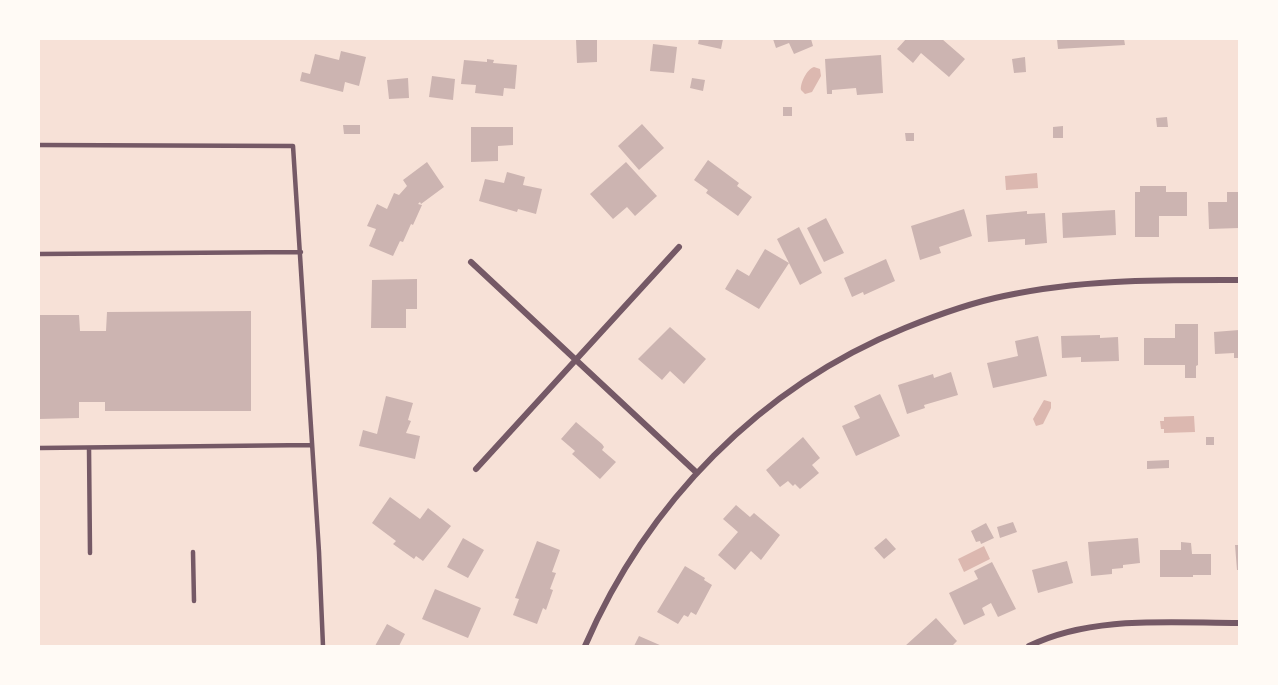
<!DOCTYPE html>
<style>
body{margin:0}
#map{position:relative;width:1278px;height:685px;overflow:hidden;background:#f7e1d7;font-family:Arial,sans-serif}
canvas{display:block}
.frame{position:absolute;inset:0;border:40px solid #fffaf5;pointer-events:none}
</style>
<div id="map">
<canvas width="1278" height="685"></canvas>
<div class="frame"></div>
</div>
<script>
const ctx = document.querySelector('canvas').getContext('2d');
ctx.lineJoin = 'round';
function fillPath(path, color) {
  ctx.fillStyle = color;
  ctx.fill(path, 'evenodd');
}
function stroke(path, color, width, dash) {
  ctx.strokeStyle = color;
  ctx.lineWidth = width;
  ctx.lineCap = dash ? 'butt' : 'round';
  ctx.setLineDash(dash || []);
  ctx.stroke(path);
}
fillPath(new Path2D(`
 M814 67 820 69 821 76 812 92 805 94 801 90C800 83 807 69 814 67Z
 M1037 173 1038 188 1006 190 1005 176Z
 M1044 400 1051 402V408L1043 424 1036 426 1033 419Z
 M1194 416 1195 432 1164 433V429H1161L1160 421H1164V417Z
 M984 546 990 559 964 572 958 559Z`), '#dcb8b0');
fillPath(new Path2D(`
 M576 39H597V62L577 63Z
 M699 39H723L721 49 698 44Z
 M773 39H811L813 46 794 54 789 43 776 48Z
 M906 39H942L965 59 949 77 921 53 913 63 897 49Z
 M1057 39H1124L1125 45 1058 49Z
 M653 44 677 47 674 73 650 71Z
 M341 51 366 57 359 86 345 82 343 92 300 81 302 72 310 74 315 54 339 60Z
 M881 55 883 93 857 95 856 88 832 90V94H827L825 59Z
 M1025 57 1026 72 1014 73 1012 59Z
 M487 59 494 60 493 63 517 65 515 89 504 88 503 96 475 93 476 85 461 84 464 60 487 62Z
 M432 76 455 79 453 100 429 97Z
 M408 78 409 98 389 99 387 80Z
 M692 78 705 80 703 91 690 88Z
 M783 107H792V116H783Z
 M1167 117 1168 127H1157L1156 118Z
 M642 124 664 148 639 170 618 146Z
 M343 125H360V134H344Z
 M1063 126V138H1053V127Z
 M471 127H513V145L498 146V161L471 162Z
 M905 133H914V141H906Z
 M708 160 739 183 737 186 752 197 738 216 706 193 708 190 694 180Z
 M427 162 444 187 421 204 420 202 418 204 422 205 413 225 411 224 403 242 400 241 393 256 369 246 376 229 367 226 377 204 387 209 394 193 399 195 407 186 403 180Z
 M626 162 657 196 635 216 627 207 613 219 590 194Z
 M507 172 525 177 523 185 542 189 536 214 518 209 517 212 479 201 485 179 504 183Z
 M1140 186H1166V192H1187V216H1159V237H1135V192H1140Z
 M1227 192H1239V228L1209 229 1208 202H1227Z
 M964 209 972 236 939 247 941 253 920 260 911 226Z
 M1115 210 1116 235 1063 238 1062 213Z
 M1027 211V214L1045 213 1047 243 1025 245V239L988 242 986 215Z
 M826 218 844 253 824 262 807 228Z
 M799 227 822 273 800 285 777 239Z
 M765 249 789 263 759 309 725 289 737 269 749 276Z
 M886 259 895 281 864 295 863 292 852 297 844 278Z
 M417 279V309H406V328H371L372 280Z
 M251 311V411H105V402H79V418L39 419V315H79L80 331H106L107 312Z
 M1175 324H1198V365L1196 366V378H1185V365H1144V338H1175Z
 M670 327 706 359 684 384 670 371 662 380 638 359Z
 M1239 330V358H1234V353L1215 354 1214 332Z
 M1100 335V338L1118 337 1119 361 1081 362V357L1062 358 1061 336Z
 M1038 336 1047 376 993 388 987 363 1018 356 1015 341Z
 M951 372 958 395 924 405 925 408 907 414 898 385 933 374 934 378Z
 M880 394 900 436 856 456 842 426 860 418 854 406Z
 M386 396 413 403 408 420 411 421 406 433 420 436 415 459 359 446 363 430 377 434Z
 M576 422 602 444 604 447 602 450 616 462 600 479 572 454 575 451 561 439Z
 M803 437 820 458 812 465 819 473 800 489 795 484 793 486 788 481 780 487 766 470Z
 M1206 437H1214V445H1206Z
 M1169 460V468L1147 469V461Z
 M390 497 420 519 428 508 451 526 423 561 416 556 414 559 393 544 396 541 372 523Z
 M736 505 750 517 754 513 780 535 761 560 751 551 735 570 718 555 738 532 723 519Z
 M1013 522 1017 532 1000 538 997 527Z
 M986 523 994 538 981 544 980 541 976 542 971 531Z
 M463 538 484 550 468 578 447 567Z
 M886 538 896 549 884 559 874 548Z
 M1138 538 1140 563 1123 565V568L1112 569V574L1091 576 1088 542Z
 M537 541 560 550 552 572 556 573 550 589 553 590 546 610 543 608 537 624 513 615 519 599 515 598Z
 M1181 542 1191 543 1192 554H1211V575H1193V577H1160V550H1181Z
 M1235 545H1239V570H1237Z
 M1067 561 1073 583 1038 593 1032 570Z
 M992 562 1016 609 998 617 991 603 982 608 985 615 964 625 949 593 978 579 974 571Z
 M685 566 705 578 704 580 712 585 696 615 691 612 688 617 684 615 678 624 657 612Z
 M435 589 481 608 468 638 422 619Z
 M936 618 957 641 952 646H905Z
 M387 624 405 634 399 646H375Z
 M639 636 662 646H634Z`), '#ccb4b1');
stroke(new Path2D(`
 M39 145 293 146 319 552 323 646
 M39 254 301 252
 M39 448 312 445
 M89 448 90 553
 M193 552 194 601`), '#755966', 4.5);
stroke(new Path2D(`
 M471 262 697 473
 M476 469 679 247
 M585 646C647 503 760 387 905 328 937 315 970 303 1004 296 1082 279 1160 280 1239 280
 M1029 646C1092 615 1171 623 1239 623`), '#755966', 6);
</script>
